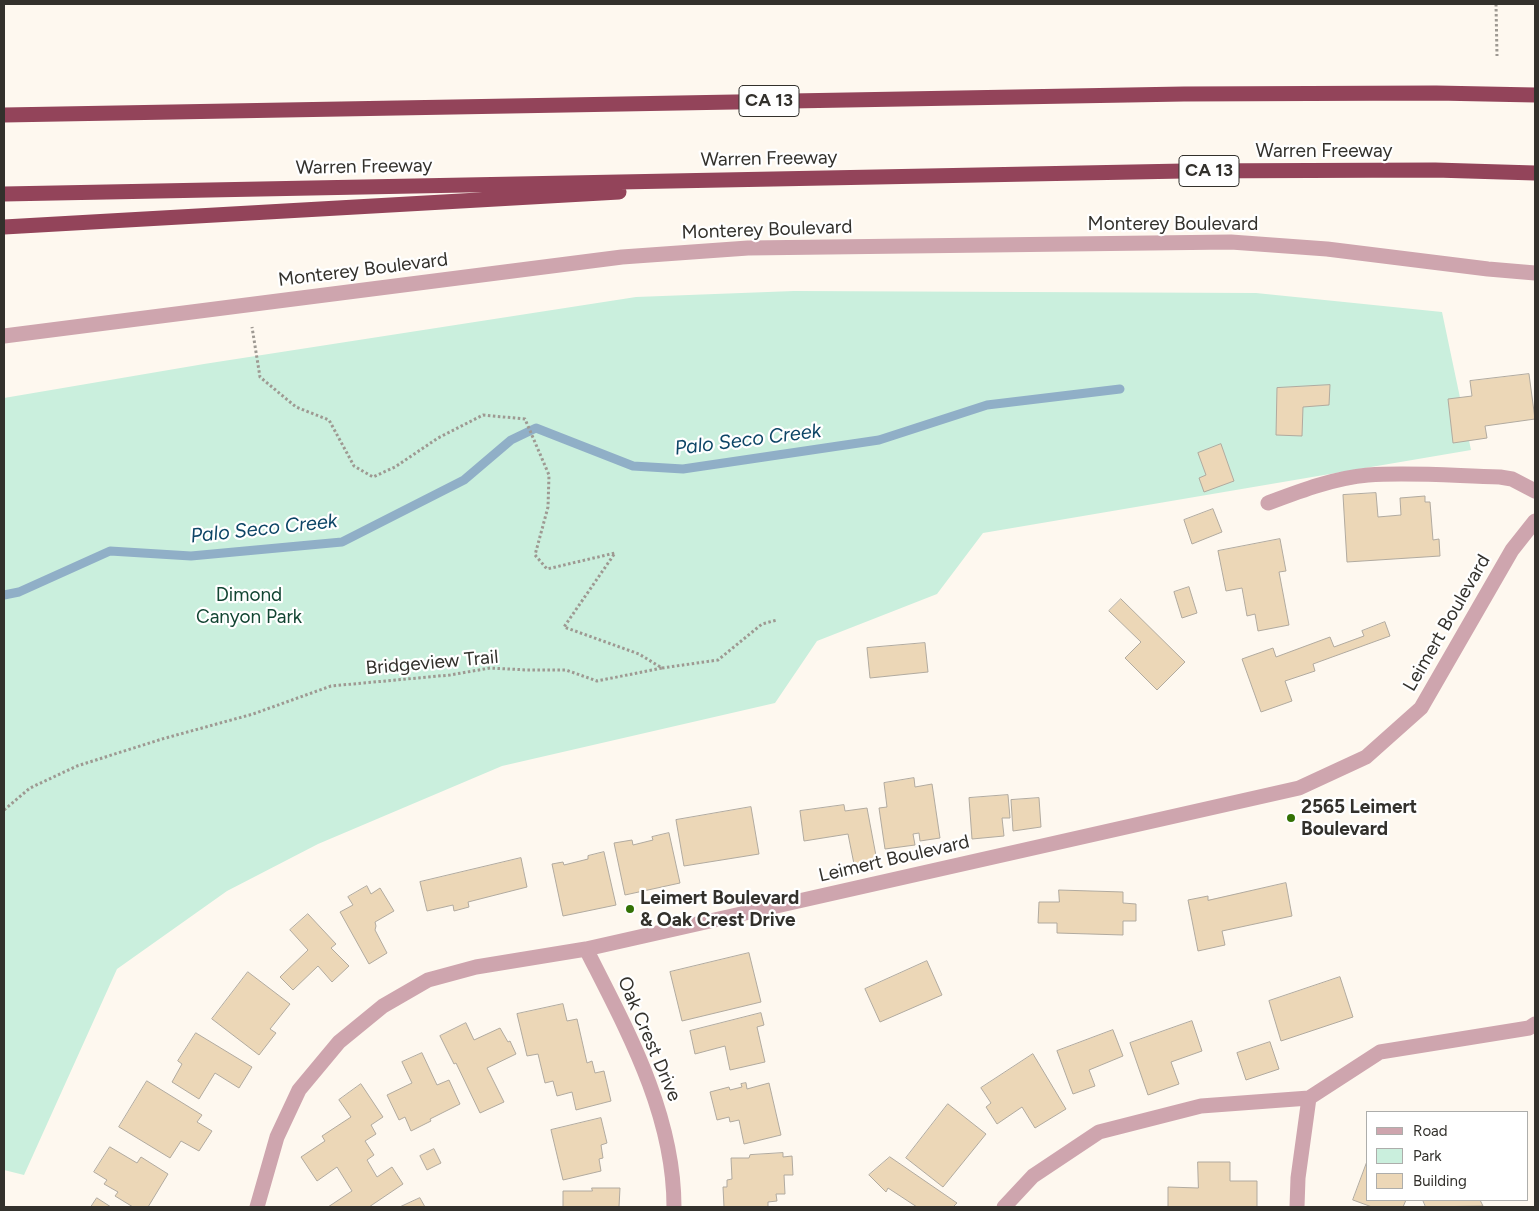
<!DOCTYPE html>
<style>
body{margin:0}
#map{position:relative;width:1539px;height:1211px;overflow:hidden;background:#fef8ef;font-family:Figtree,sans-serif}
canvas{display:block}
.frame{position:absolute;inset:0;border:5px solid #33312c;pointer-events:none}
.legend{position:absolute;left:1366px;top:1111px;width:162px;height:90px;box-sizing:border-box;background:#fff;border:1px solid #adadab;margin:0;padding:6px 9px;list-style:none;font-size:15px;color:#33312c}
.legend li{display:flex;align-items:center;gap:10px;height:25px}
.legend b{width:25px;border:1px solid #adadab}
</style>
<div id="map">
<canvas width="1539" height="1211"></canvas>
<div class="frame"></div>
<ul class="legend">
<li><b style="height:6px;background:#cea5ae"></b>Road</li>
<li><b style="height:14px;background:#caefdd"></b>Park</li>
<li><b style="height:14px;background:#ecd7b7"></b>Building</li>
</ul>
</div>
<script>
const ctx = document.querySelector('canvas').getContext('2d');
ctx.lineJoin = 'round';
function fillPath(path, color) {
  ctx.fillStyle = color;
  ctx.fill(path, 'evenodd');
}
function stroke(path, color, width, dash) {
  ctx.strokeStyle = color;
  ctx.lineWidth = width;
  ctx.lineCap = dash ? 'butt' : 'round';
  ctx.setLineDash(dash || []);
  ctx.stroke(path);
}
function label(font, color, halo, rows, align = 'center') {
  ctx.font = font + ' Figtree,sans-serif';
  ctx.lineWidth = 4.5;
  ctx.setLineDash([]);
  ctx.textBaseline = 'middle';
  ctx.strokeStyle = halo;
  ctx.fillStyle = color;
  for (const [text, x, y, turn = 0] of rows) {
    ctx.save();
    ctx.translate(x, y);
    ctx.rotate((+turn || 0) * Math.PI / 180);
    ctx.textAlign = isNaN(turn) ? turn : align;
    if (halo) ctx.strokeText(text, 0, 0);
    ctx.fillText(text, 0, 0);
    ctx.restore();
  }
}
fillPath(new Path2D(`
 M794 291 1256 293 1442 312 1471 450 983 533 937 594 817 641 775 703 502 766 318 844 227 891 117 969 24 1175 4 1170V398L204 364 636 297Z`), '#caefdd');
stroke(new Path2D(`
 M4 595 19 592 110 551 191 556 342 542 464 480 511 440 536 428 633 466 683 469 879 440 987 405 1120 389`), '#90afc7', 9);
const building = new Path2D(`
 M1529 374 1535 419 1485 426 1487 438 1453 443 1448 399 1472 396 1470 381Z
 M1330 385 1329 405 1303 407 1302 436 1276 435 1277 388Z
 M1221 444 1234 481 1204 492 1199 478 1206 475 1198 453Z
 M1376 493 1378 517 1401 515 1400 498 1425 496V502H1430L1433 540 1439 539 1440 556 1347 562 1343 495Z
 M1213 509 1222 532 1192 544 1184 520Z
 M1280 539 1286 571 1279 572 1289 625 1258 631 1255 614 1247 616 1242 588 1226 591 1218 551Z
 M1189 587 1197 613 1182 618 1174 592Z
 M1121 599 1185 662 1157 690 1125 658 1141 642 1109 611Z
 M1385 622 1390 636 1313 664 1315 671 1285 681 1292 701 1261 712 1242 659 1273 648 1276 657 1330 637 1334 647 1364 636 1362 631Z
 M925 643 928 672 870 678 867 648Z
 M914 778 915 787 932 784 940 838 920 841 919 833 913 834 915 845 885 849 879 808 887 807 884 783Z
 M1008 795 1010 818H1002L1004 836 972 839 969 798Z
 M1039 798 1041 827 1013 831 1011 800Z
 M844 805 845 811 867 808 877 861 854 864 848 834 804 841 800 811Z
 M751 807 759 854 684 866 676 820Z
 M669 833 680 883 625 895 614 843 632 840 633 845 653 840 652 837Z
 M604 852 616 905 563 916 552 864 563 862 564 865 588 859V856Z
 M521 858 527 887 468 902 469 907 454 911 453 905 427 911 420 882Z
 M1286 883 1292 916 1222 931 1225 945 1198 951 1188 900 1208 896V900Z
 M367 886 371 894 380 888 394 911 375 922 376 926 375 930 387 953 369 964 340 912 353 905 348 897Z
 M1059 890 1123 892V903L1136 904V921H1123V935L1057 933V923H1038L1039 902H1059Z
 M308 914 336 944 331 948 349 966 332 982 318 966 293 990 280 977 308 950 290 930Z
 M749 953 761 1002 682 1021 670 972Z
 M927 961 942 995 880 1022 865 989Z
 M248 972 290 1004 270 1029 276 1033 259 1055 212 1019Z
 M1340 977 1353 1017 1281 1041 1269 1001Z
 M563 1004 567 1021 577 1019 587 1063 592 1061 595 1073 604 1071 611 1101 576 1110 572 1092 557 1096 553 1081 545 1083 538 1054 527 1056 517 1014Z
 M761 1013 764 1025 757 1027 765 1062 730 1070 725 1046 695 1054 690 1031Z
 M1192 1021 1202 1051 1171 1062 1179 1084 1148 1095 1130 1043Z
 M466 1023 474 1040 500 1028 508 1042 510 1041 516 1054 487 1068 504 1102 480 1113 456 1063 454 1064 440 1036Z
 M1113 1030 1123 1056 1089 1070 1095 1086 1073 1094 1057 1051Z
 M196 1033 252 1067 239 1088 215 1073 199 1099 172 1082 182 1064 178 1061Z
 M1270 1042 1279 1069 1246 1080 1237 1053Z
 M422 1053 437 1085 449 1080 460 1104 430 1119 431 1121 411 1131 405 1117 399 1120 387 1095 412 1083 402 1062Z
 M1033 1054 1066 1109 1035 1128 1022 1107 997 1124 986 1107 991 1103 981 1088Z
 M147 1081 202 1115 197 1122 212 1131 199 1151 181 1141 170 1158 119 1127Z
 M746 1083 747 1089 769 1083 781 1135 744 1144 739 1120 730 1122 729 1117 717 1120 710 1092 729 1087 730 1090 742 1087 741 1084Z
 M361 1084 383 1117 371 1125 376 1134 365 1141 374 1155 367 1160 377 1177 392 1167 403 1184 369 1207H328L352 1191 337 1167 317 1181 301 1157 325 1141 322 1136 351 1117 339 1100Z
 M948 1104 986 1134 943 1187 906 1158Z
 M601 1118 607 1143 601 1145 603 1158 599 1159 601 1171 563 1180 551 1130Z
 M110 1147 137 1163 141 1157 168 1174 148 1207H133L115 1196 118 1192 104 1184 107 1180 94 1172Z
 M434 1149 441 1163 427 1170 420 1156Z
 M783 1153V1157L792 1156 793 1175H784L785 1194H776L777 1201 768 1202V1207H724L723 1187H727V1180L732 1179 731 1158H749L750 1155Z
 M890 1157 957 1203 953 1207H917L888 1188 886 1192 869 1175Z
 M1368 1159V1200H1406L1403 1207H1372L1353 1200Z
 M1198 1162H1230V1181H1257V1207H1168V1187L1198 1188Z
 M592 1188H620L619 1207H563V1191H592Z
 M97 1198 111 1207H91Z
 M420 1198 425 1207H400Z
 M1423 1200H1480L1483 1206 1426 1207Z`);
fillPath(building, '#ecd7b7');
stroke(building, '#b1aa9f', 1);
stroke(new Path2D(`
 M1496 4 1497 56
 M662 668 718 660 762 624 777 620
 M4 810 30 788 77 766 162 739 253 714 331 686 450 675 490 668 527 670H566L597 681 662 668 639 654 564 627 615 553 547 569 535 555 548 507 549 475 525 419 483 415 438 438 395 467 373 477 354 466 329 420 296 407 260 377 252 327`), '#9e9992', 3, [2.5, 2.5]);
stroke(new Path2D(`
 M4 336 622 257 748 248 1231 242 1327 249 1488 269 1535 273
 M1268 503C1300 491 1334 478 1368 475 1412 472 1456 476 1500 477L1512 479 1535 491
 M586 949C627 1030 674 1114 674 1207
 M257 1207 277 1137 299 1090 339 1042 383 1006 428 980 476 967 586 949 1299 788 1366 757 1421 708 1512 550 1535 521
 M1004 1207 1033 1176 1099 1132 1201 1106 1309 1098 1380 1052 1529 1028 1535 1024
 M1297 1207 1298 1178 1309 1098`), '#cea5ae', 15);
stroke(new Path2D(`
 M4 115 1184 94 1436 93 1535 95
 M4 194 1184 171 1435 170 1535 173
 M4 227 619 192`), '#93445a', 15);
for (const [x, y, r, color] of [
 [1291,818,5,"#337104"],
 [630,909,5,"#337104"]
]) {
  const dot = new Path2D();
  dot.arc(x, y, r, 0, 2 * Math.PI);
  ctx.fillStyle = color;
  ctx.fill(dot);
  stroke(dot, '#fff', 2);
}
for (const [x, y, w] of [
 [769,101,60],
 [1209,171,60]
]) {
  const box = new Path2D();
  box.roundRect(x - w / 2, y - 15.5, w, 31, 4);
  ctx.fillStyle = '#fff';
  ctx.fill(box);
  stroke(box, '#33312c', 1);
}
label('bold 18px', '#33312c', null, [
 ["CA 13",769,101],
 ["CA 13",1209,171]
]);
label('19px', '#33312c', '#fff', [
 ["Warren Freeway",1324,151],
 ["Warren Freeway",769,159,-1],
 ["Warren Freeway",364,167,-1],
 ["Monterey Boulevard",1173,224],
 ["Monterey Boulevard",767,230,-2],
 ["Monterey Boulevard",363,270,-7],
 ["Leimert Boulevard",1447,623,-60],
 ["Bridgeview Trail",432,663,-5],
 ["Leimert Boulevard",894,859,-13],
 ["Oak Crest Drive",649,1039,67]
]);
label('19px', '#124532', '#fff', [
 ["Dimond",249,595],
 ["Canyon Park",249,617]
]);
label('bold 19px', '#33312c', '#fff', [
 ["2565 Leimert",1301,807],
 ["Boulevard",1301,829],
 ["Leimert Boulevard",640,898],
 ["& Oak Crest Drive",640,920]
], 'left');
label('italic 20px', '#0d4566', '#fff', [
 ["Palo Seco Creek",748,440,-7],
 ["Palo Seco Creek",264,529,-6]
]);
</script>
